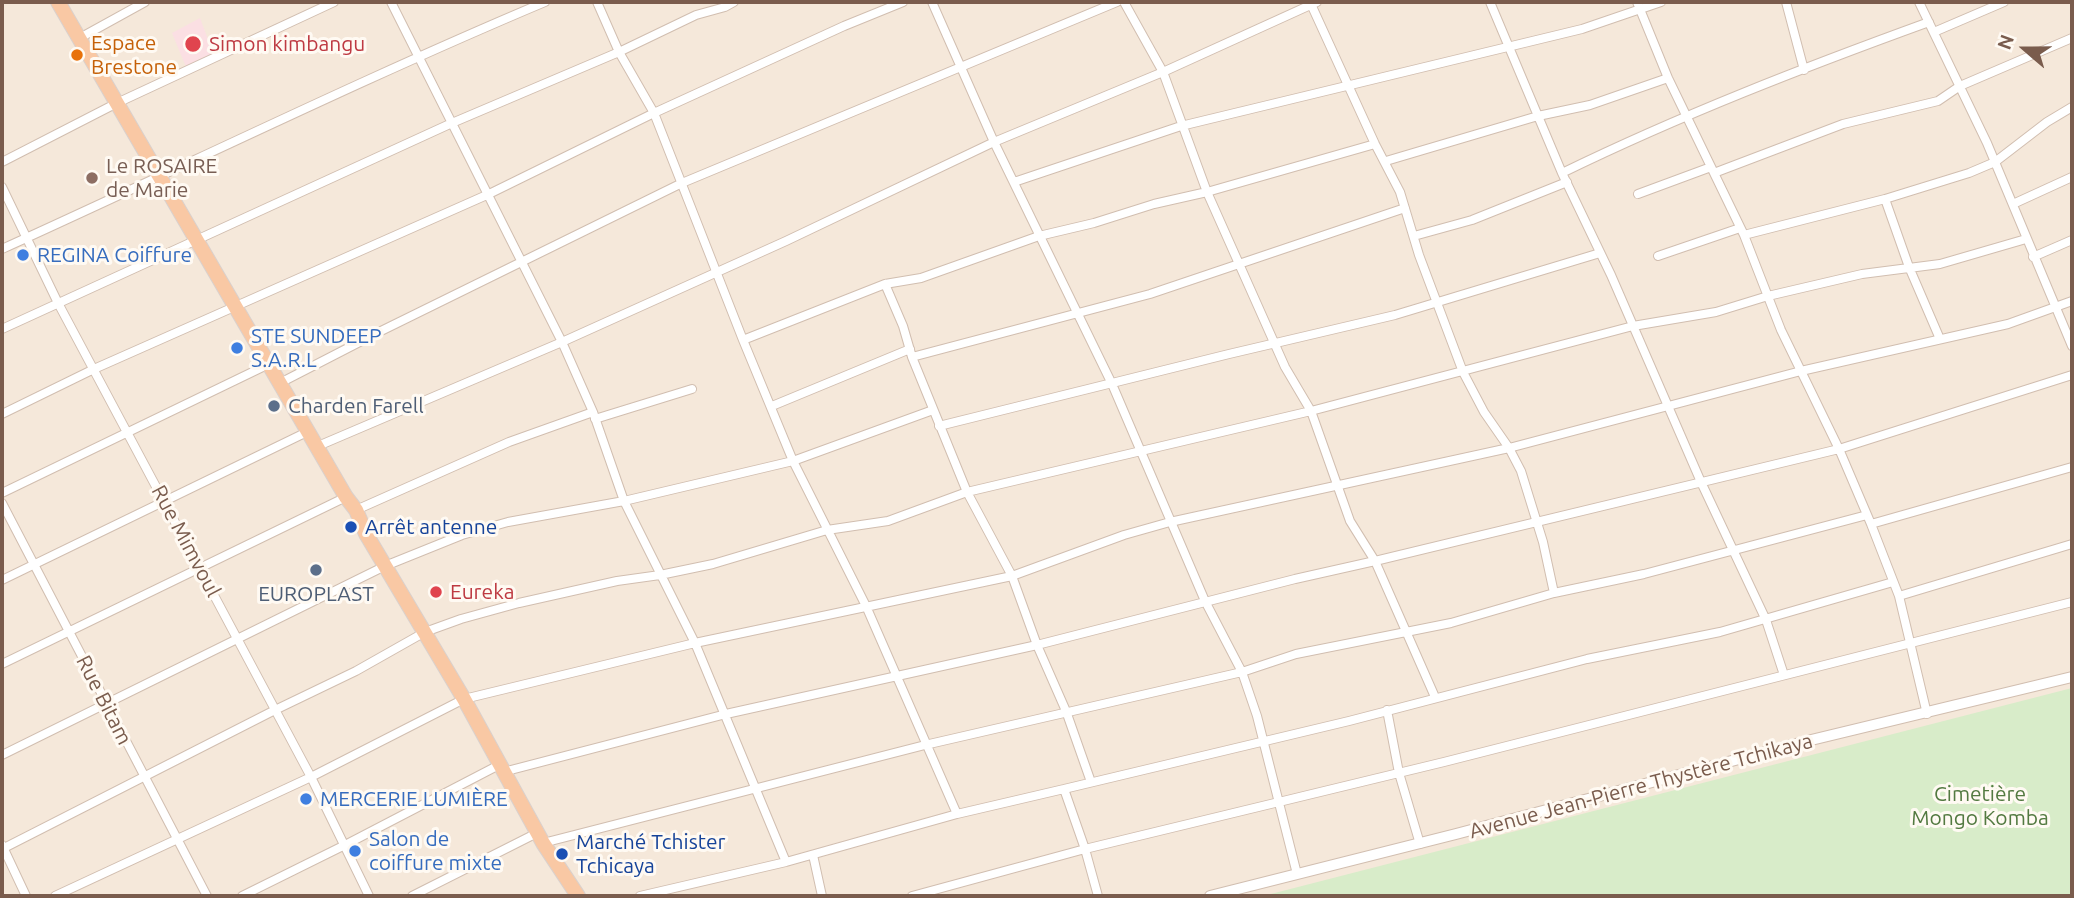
<!DOCTYPE html>
<meta charset="utf-8">
<style>
body{margin:0}
#map{position:relative;width:2074px;height:898px;overflow:hidden;background:#fdf6ec;font-family:Ubuntu,sans-serif}
canvas{display:block}
.frame{position:absolute;inset:0;border:4px solid #7a5c4d;pointer-events:none}
.north{position:absolute;left:1990px;top:14px;width:70px;height:70px;-webkit-text-stroke:5px #fffaf3;paint-order:stroke;rotate:290deg;font-size:19px;font-weight:700;line-height:28px;text-align:center;color:#7a5c4d}
.north::after{content:'';display:block;margin:auto;width:24px;height:32px;background:#7a5c4d;clip-path:polygon(50% 0,100% 100%,50% 72%,0 100%)}
</style>
<div id="map">
<canvas width="2074" height="898"></canvas>
<div class="frame"></div>
<div class="north">N</div>
</div>
<script>
const ctx = document.querySelector('canvas').getContext('2d');
ctx.lineJoin = 'round';
function fillPath(path, color) {
  ctx.fillStyle = color;
  ctx.fill(path, 'evenodd');
}
function stroke(path, color, width, dash) {
  ctx.strokeStyle = color;
  ctx.lineWidth = width;
  ctx.lineCap = dash ? 'butt' : 'round';
  ctx.setLineDash(dash || []);
  ctx.stroke(path);
}
function label(font, color, halo, rows, align = 'center') {
  ctx.font = font + ' Ubuntu,sans-serif';
  ctx.lineWidth = 6;
  ctx.setLineDash([]);
  ctx.textBaseline = 'middle';
  ctx.strokeStyle = halo;
  ctx.fillStyle = color;
  for (const [text, x, y, turn = 0] of rows) {
    ctx.save();
    ctx.translate(x, y);
    ctx.rotate((+turn || 0) * Math.PI / 180);
    ctx.textAlign = isNaN(turn) ? turn : align;
    if (halo) ctx.strokeText(text, 0, 0);
    ctx.fillText(text, 0, 0);
    ctx.restore();
  }
}
fillPath(new Path2D(`
 M2 2H2072V896H2Z`), '#f5e8da');
fillPath(new Path2D(`
 M200 18 214 55 186 67 172 33Z`), '#fbdfe3');
fillPath(new Path2D(`
 M2072 688V896H1263Z`), '#d8ecc9');
const minor = new Path2D(`
 M391 2 562 342 593 412 624 501 695 643 786 862
 M597 2 619 52 654 113 743 340 793 461 866 606 957 814 1064 789 1085 849 1098 896
 M932 2 994 142 1112 384 1205 601 1242 672 1257 716 1297 874
 M1124 2 1163 72 1207 192 1285 367 1311 411 1350 521 1375 561 1435 697
 M1310 2 1375 144 1400 192 1419 255 1463 372 1484 412 1509 448 1521 471 1543 542 1554 593
 M1490 2 1562 173 1611 275 1701 482 1766 620 1784 675
 M1637 2 1668 78 1744 235 1781 330 1839 449 1871 524 1899 596 1927 714
 M1786 2 1804 70
 M1919 2 1987 143 2072 346
 M1934 32 2004 2
 M78 39 145 2
 M1386 161 1538 116 1590 105 1668 78
 M2 162 117 103 334 2
 M1562 173C1681 115 1805 67 1929 22
 M1714 173 1843 124 1938 101 1960 86 2072 38
 M1014 182 1181 126 1582 29 1661 2
 M2 187 58 303 311 777 369 896
 M1638 194 1711 167
 M1885 199 1909 267 1940 339
 M2013 204 2072 177
 M1744 235 1885 199 1969 173 1995 162 2047 122 2072 107
 M1414 236 1472 220 1567 182
 M2 249C183 167 362 79 545 2
 M1658 256 1740 228
 M2033 257 2072 240
 M885 284 903 326 912 357 967 492 1012 576 1037 645 1066 711 1091 782
 M2 329 452 123 619 52 696 15 725 7 734 2
 M743 340 885 284 921 278 1039 236 1094 223 1154 204 1207 192 1375 144
 M912 357 1150 294 1405 208
 M280 383 381 331 682 183 1117 2
 M772 406 910 349
 M2 414 94 369 489 194 654 113 844 26 903 2
 M595 419 692 389
 M939 426 1229 354 1395 315 1600 253
 M318 446 562 342 786 241 994 142 1163 72 1317 2
 M2 493 269 364
 M2 503 207 896
 M356 510 509 442 593 412
 M1871 524 2072 467
 M2 580 309 431
 M1899 596 2072 544
 M2 664 346 497
 M1387 710 1399 773 1420 844
 M2 755 385 566 462 535 508 522 624 501 793 461 933 410
 M503 772 726 714 1037 645 1295 579 1375 561 1839 449 2072 375
 M1064 789 1349 721 1587 659 1720 632 1893 582
 M543 843 925 745 1242 672 1296 654 1451 623 1554 593 1644 574 1867 515
 M2 845 26 896
 M2 849 275 710 356 671 425 632 461 619 519 603 617 581 660 575 713 564 827 530 888 521 967 492 1311 411 1633 326 1716 312 1768 296 1862 274 1940 264 2026 239
 M813 855 822 896
 M55 896 311 777 464 699 695 643 1012 576 1124 535 1170 522 1509 448 1801 371 2008 324 2072 301
 M242 896 345 845 499 765
 M412 896 537 833
 M640 896 786 862 957 814
 M912 896 1085 849 1444 762 2072 602`);
const tertiary = new Path2D(`
 M1210 896 1456 834 1807 741 2072 677`);
const trunk = new Path2D(`
 M58 2 346 497 356 510 366 534 464 699 543 843 578 896`);
stroke(minor, '#d1beb0', 10);
stroke(tertiary, '#d1beb0', 12);
stroke(trunk, '#dad1cd', 16);
stroke(minor, '#fff', 8);
stroke(tertiary, '#fff', 10);
stroke(trunk, '#f9c8a4', 14);
for (const [x, y, r, color] of [
 [193,44,9,"#e0444e"],
 [77,55,7,"#e8710a"],
 [92,178,7,"#8d6e63"],
 [23,255,7,"#3f7fe0"],
 [237,348,7,"#3f7fe0"],
 [274,406,7,"#5c6f8a"],
 [351,527,7,"#1a4fb4"],
 [316,570,7,"#5c6f8a"],
 [436,592,7,"#e0444e"],
 [306,799,7,"#3f7fe0"],
 [355,851,7,"#3f7fe0"],
 [562,854,7,"#1a4fb4"]
]) {
  const dot = new Path2D();
  dot.arc(x, y, r, 0, 2 * Math.PI);
  ctx.fillStyle = color;
  ctx.fill(dot);
  stroke(dot, '#fffaf3', 2.5);
}
label('21px', '#c56008', '#fffaf3', [
 ["Espace",91,43],
 ["Brestone",91,67]
], 'left');
label('21px', '#be3a42', '#fffaf3', [
 ["Simon kimbangu",209,44],
 ["Eureka",450,592]
], 'left');
label('21px', '#785e54', '#fffaf3', [
 ["Le ROSAIRE",106,166],
 ["de Marie",106,190]
], 'left');
label('21px', '#366cbe', '#fffaf3', [
 ["REGINA Coiffure",37,255],
 ["STE SUNDEEP",251,336],
 ["S.A.R.L",251,360],
 ["MERCERIE LUMIÈRE",320,799],
 ["Salon de",369,839],
 ["coiffure mixte",369,863]
], 'left');
label('21px', '#4e5e75', '#fffaf3', [
 ["Charden Farell",288,406],
 ["EUROPLAST",316,594,"center"]
], 'left');
label('21px', '#164399', '#fffaf3', [
 ["Arrêt antenne",365,527],
 ["Marché Tchister",576,842],
 ["Tchicaya",576,866]
], 'left');
label('21px', '#7a5c4d', '#fffaf3', [
 ["Rue Mimvoul",186,541,62],
 ["Rue Bitam",104,700,63],
 ["Avenue Jean-Pierre Thystère Tchikaya",1641,786,-15]
]);
label('21px', '#537a41', '#fffaf3', [
 ["Cimetière",1980,794],
 ["Mongo Komba",1980,818]
]);
</script>
